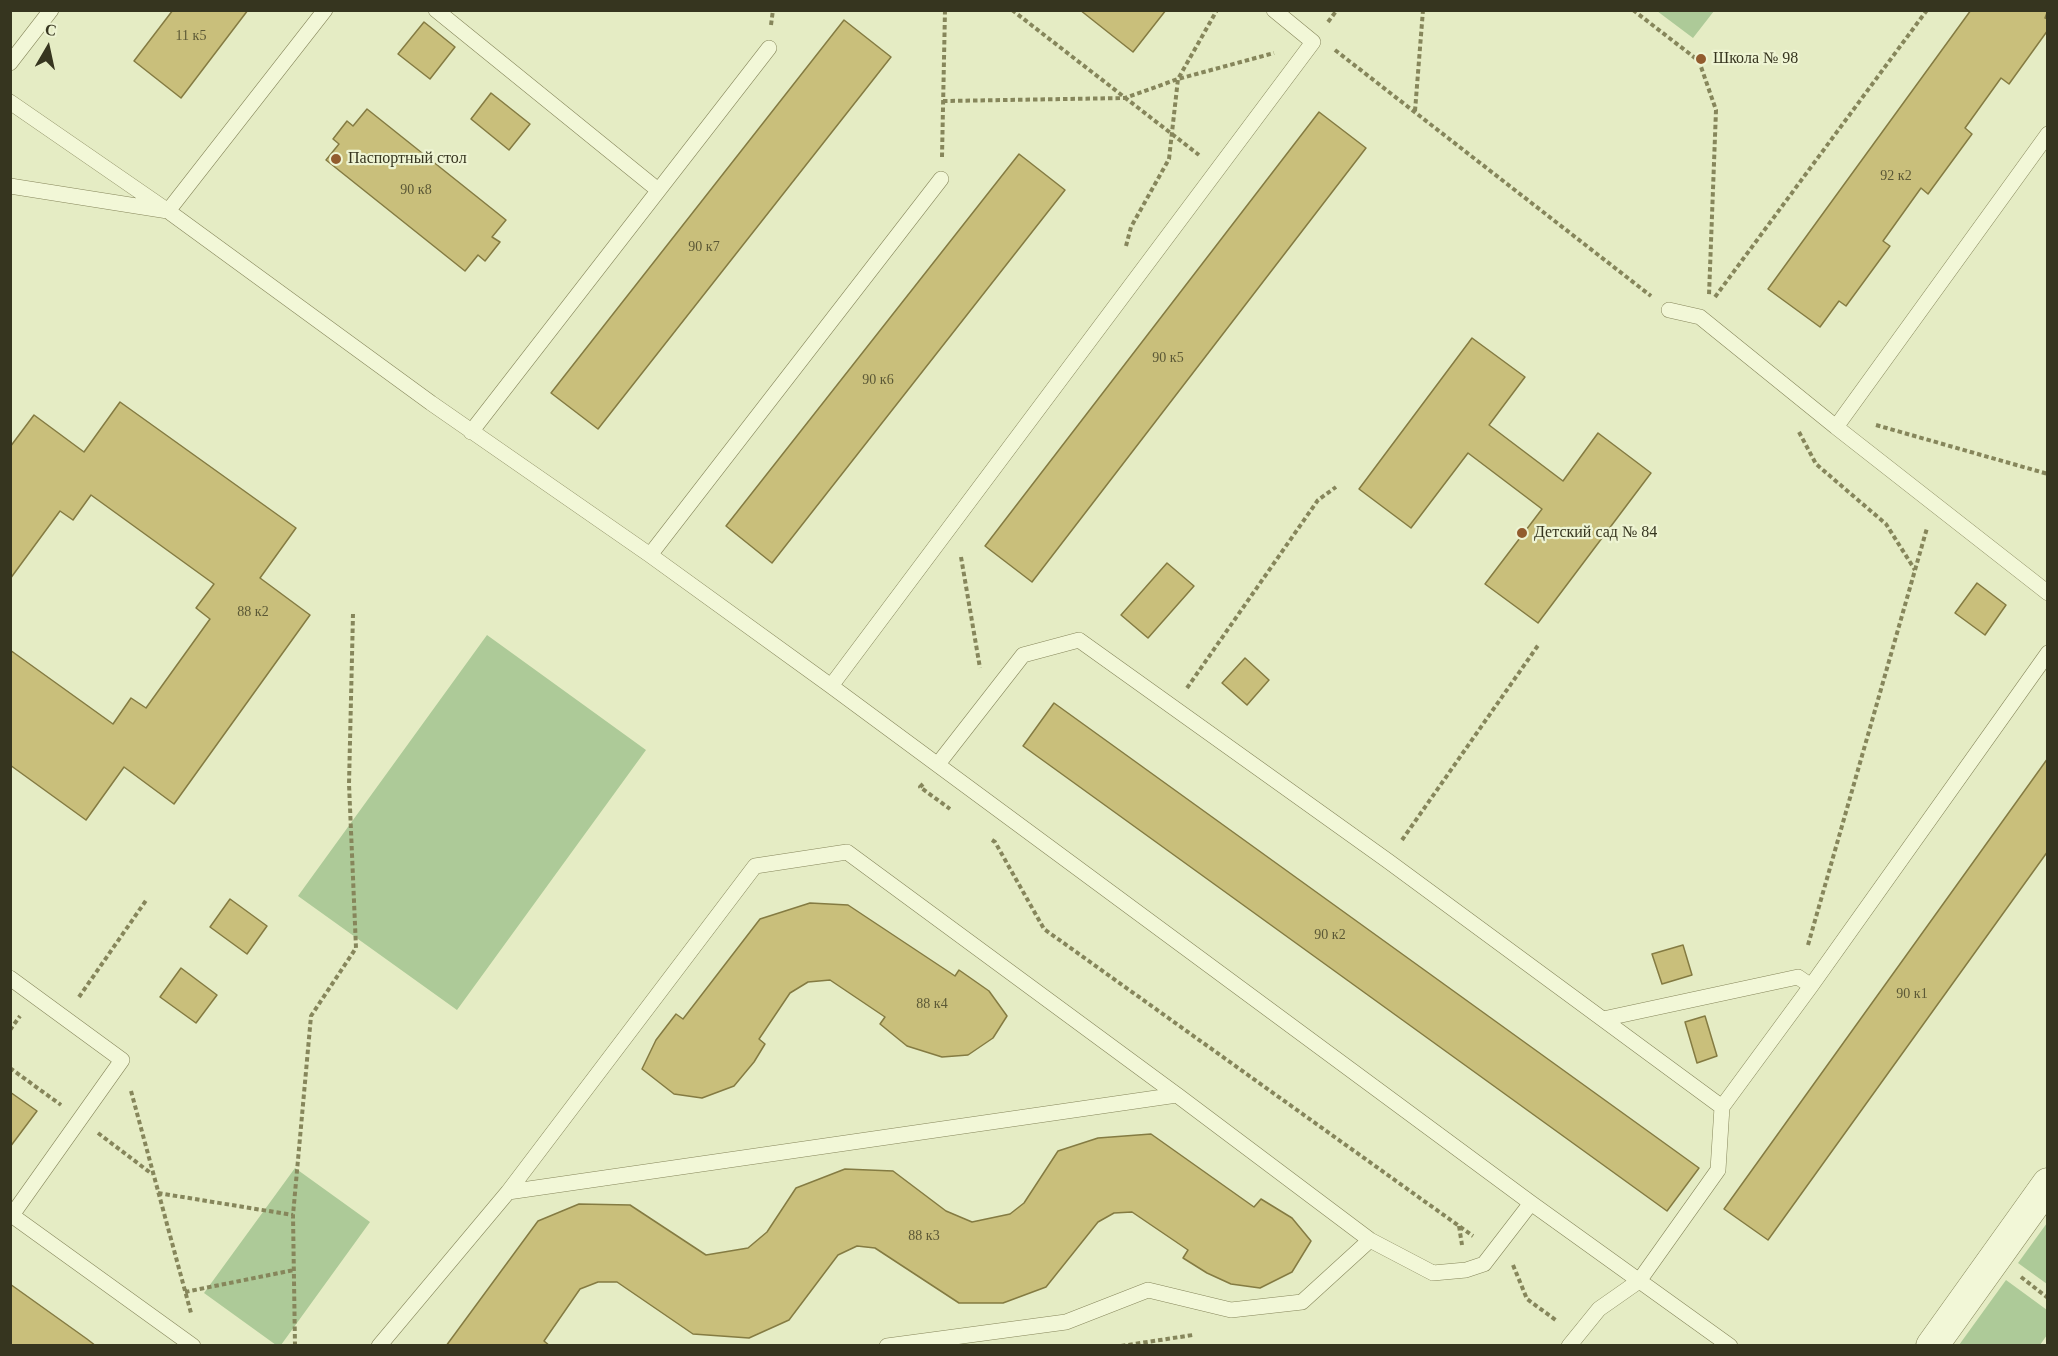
<!DOCTYPE html>
<meta charset="utf-8">
<style>
body{margin:0}
#map{position:relative;width:2058px;height:1356px;overflow:hidden;background:#e5ecc4;font-family:"Times New Roman",serif}
canvas{display:block}
.frame{position:absolute;inset:0;border:12px solid #36351f;pointer-events:none}
.north{position:absolute;left:18px;top:18px;width:60px;height:60px;-webkit-text-stroke:4px #eef4d3;paint-order:stroke;rotate:9deg;font-size:16px;font-weight:700;line-height:24px;text-align:center;color:#36351f}
.north::after{content:'';display:block;margin:auto;width:21px;height:27px;background:#36351f;clip-path:polygon(50% 0,100% 100%,50% 72%,0 100%)}
</style>
<div id="map">
<canvas width="2058" height="1356"></canvas>
<div class="frame"></div>
<div class="north">С</div>
</div>
<script>
const ctx = document.querySelector('canvas').getContext('2d');
ctx.lineJoin = 'round';
function fillPath(path, color) {
  ctx.fillStyle = color;
  ctx.fill(path, 'evenodd');
}
function stroke(path, color, width, dash) {
  ctx.strokeStyle = color;
  ctx.lineWidth = width;
  ctx.lineCap = dash ? 'butt' : 'round';
  ctx.setLineDash(dash || []);
  ctx.stroke(path);
}
function label(font, color, halo, rows, align = 'center') {
  ctx.font = font + ' "Times New Roman",serif';
  ctx.lineWidth = 4.5;
  ctx.setLineDash([]);
  ctx.textBaseline = 'middle';
  ctx.strokeStyle = halo;
  ctx.fillStyle = color;
  for (const [text, x, y, turn = 0] of rows) {
    ctx.save();
    ctx.translate(x, y);
    ctx.rotate((+turn || 0) * Math.PI / 180);
    ctx.textAlign = isNaN(turn) ? turn : align;
    if (halo) ctx.strokeText(text, 0, 0);
    ctx.fillText(text, 0, 0);
    ctx.restore();
  }
}
fillPath(new Path2D(`
 M1657 11H1714L1693 38Z
 M487 635 646 750 457 1010 298 896Z
 M295 1168 370 1222 281 1345H276L204 1293Z
 M2047 1223V1284L2018 1263Z
 M2006 1280 2047 1310V1335L2040 1345H1959Z`), '#adca98');
const building = new Path2D(`
 M173 10H248L181 98 134 61Z
 M1080 10H1166L1133 52Z
 M1971 10H2048L2045 18 2048 19V30L2009 84 2001 78 1965 128 1972 134 1928 194 1921 188 1883 241 1890 246 1846 306 1839 301 1820 327 1768 289Z
 M844 20 891 57 598 429 551 393Z
 M424 22 455 47 430 79 398 54Z
 M491 93 530 124 509 150 471 119Z
 M367 109 506 220 492 237 500 242 485 261 478 255 465 271 326 160 339 144 333 139 347 121 353 126Z
 M1319 112 1366 148 1032 582 985 546Z
 M1019 154 1065 190 772 563 726 526Z
 M1472 338 1525 377 1489 425 1563 481 1598 433 1651 473 1538 623 1485 584 1542 509 1468 453 1411 528 1359 489Z
 M120 402 296 528 260 578 310 615 174 804 124 767 86 820 10 765V650L113 724 131 698 146 708 210 619 196 608 214 584 91 495 73 520 60 511 10 579V447L34 415 84 452Z
 M1167 563 1194 586 1148 638 1121 615Z
 M1977 583 2006 605 1985 635 1955 613Z
 M1245 658 1269 680 1247 705 1222 683Z
 M1054 703 1699 1168 1667 1211 1023 746Z
 M2048 758V851L1768 1240 1724 1209Z
 M230 899 267 926 247 954 210 927Z
 M810 903 848 905 955 976 959 970 989 991 1007 1016 993 1038 968 1055 942 1057 907 1046 880 1024 885 1017 830 980 808 982 790 993 759 1039 765 1044 754 1062 734 1086 702 1098 674 1094 642 1069 656 1040 676 1014 683 1019 760 919Z
 M1683 945 1692 975 1662 984 1652 954Z
 M181 968 217 995 196 1023 160 997Z
 M1705 1016 1717 1056 1697 1063 1685 1022Z
 M10 1092 37 1111 10 1147Z
 M1151 1134 1254 1207 1261 1199 1292 1218 1311 1241 1292 1272 1260 1288 1231 1284 1207 1273 1183 1258 1188 1250 1132 1212 1114 1213 1098 1222 1046 1287 1003 1303H959L875 1248 857 1246 838 1255 789 1320 749 1338 693 1334 617 1282H598L580 1289 544 1341 550 1346H446L538 1221 579 1204 630 1205 706 1255 748 1248 767 1232 796 1188 845 1169 893 1171 946 1211 972 1222 1010 1214 1024 1203 1058 1151 1098 1138Z
 M10 1284 87 1339 96 1346H10Z`);
fillPath(building, '#c9bf7b');
stroke(building, '#847b42', 1.5);
const service = new Path2D(`
 M436 10 658 190
 M10 63 51 10
 M10 102 168 211 325 10
 M2048 134 1836 427 2048 593
 M10 186 168 211 431 403 650 555 831 686 1531 1203 1730 1346
 M1669 310 1700 317 1836 427
 M471 432 769 48
 M650 555 941 179
 M831 686 1313 42 1274 10
 M938 764 1023 655 1079 640 1388 861 1722 1107 1811 986 2048 653
 M10 978 122 1060 12 1215
 M1603 1019 1798 977 1811 986
 M508 1192 755 866 847 852 1177 1095
 M10 1214 193 1346
 M379 1346 508 1192 1177 1095 1370 1240 1433 1273 1466 1270 1484 1264 1531 1203
 M887 1346 1066 1322 1148 1290 1231 1310 1302 1302 1370 1240
 M1569 1346 1599 1309 1639 1281 1718 1170 1722 1107`);
const minor = new Path2D(`
 M1932 1346 2048 1184`);
stroke(service, '#86865b', 16);
stroke(minor, '#86865b', 33);
stroke(new Path2D(`
 M1012 10 1199 155
 M1633 10 1699 61 1716 110 1709 295
 M1328 22 1337 10
 M771 25 773 10
 M1335 50 1651 296
 M943 101 1125 98 1178 79 1274 53
 M1415 111 1423 10
 M942 157 945 10
 M1126 246 1131 227 1169 159 1178 79 1217 10
 M1715 297 1927 10
 M1876 425 2048 474
 M1799 432 1816 464 1886 524 1915 570
 M961 557 980 668
 M1187 688 1318 500 1336 487
 M923 784 920 787 950 809
 M992 840 995 842 1044 929 1473 1236
 M1402 840 1539 644
 M1808 945 1927 528
 M79 997 147 899
 M10 1030 20 1016
 M10 1068 61 1105
 M131 1091 191 1313
 M98 1133 152 1174
 M158 1193 293 1215
 M1459 1226 1462 1245
 M1513 1265 1527 1299 1557 1321
 M2021 1277 2048 1298
 M185 1292 294 1270
 M295 1346 293 1215 311 1016 356 948 349 784 353 614
 M1121 1346 1193 1335`), '#86865b', 4, [4.5, 3]);
stroke(service, '#f2f7d7', 15);
stroke(minor, '#f2f7d7', 32);
for (const [x, y, r, color] of [
 [1701,59,6,"#925c2e"],
 [336,159,6,"#925c2e"],
 [1522,533,6,"#925c2e"]
]) {
  const dot = new Path2D();
  dot.arc(x, y, r, 0, 2 * Math.PI);
  ctx.fillStyle = color;
  ctx.fill(dot);
  stroke(dot, '#eef4d3', 2);
}
label('14px', '#5b5836', null, [
 ["11 к5",191,36],
 ["92 к2",1896,176],
 ["90 к8",416,190],
 ["90 к7",704,247],
 ["90 к5",1168,358],
 ["90 к6",878,380],
 ["88 к2",253,612],
 ["90 к2",1330,935],
 ["90 к1",1912,994],
 ["88 к4",932,1004],
 ["88 к3",924,1236]
]);
label('16px', '#36351f', '#eef4d3', [
 ["Школа № 98",1713,59],
 ["Паспортный стол",348,159],
 ["Детский сад № 84",1534,533]
], 'left');
</script>
